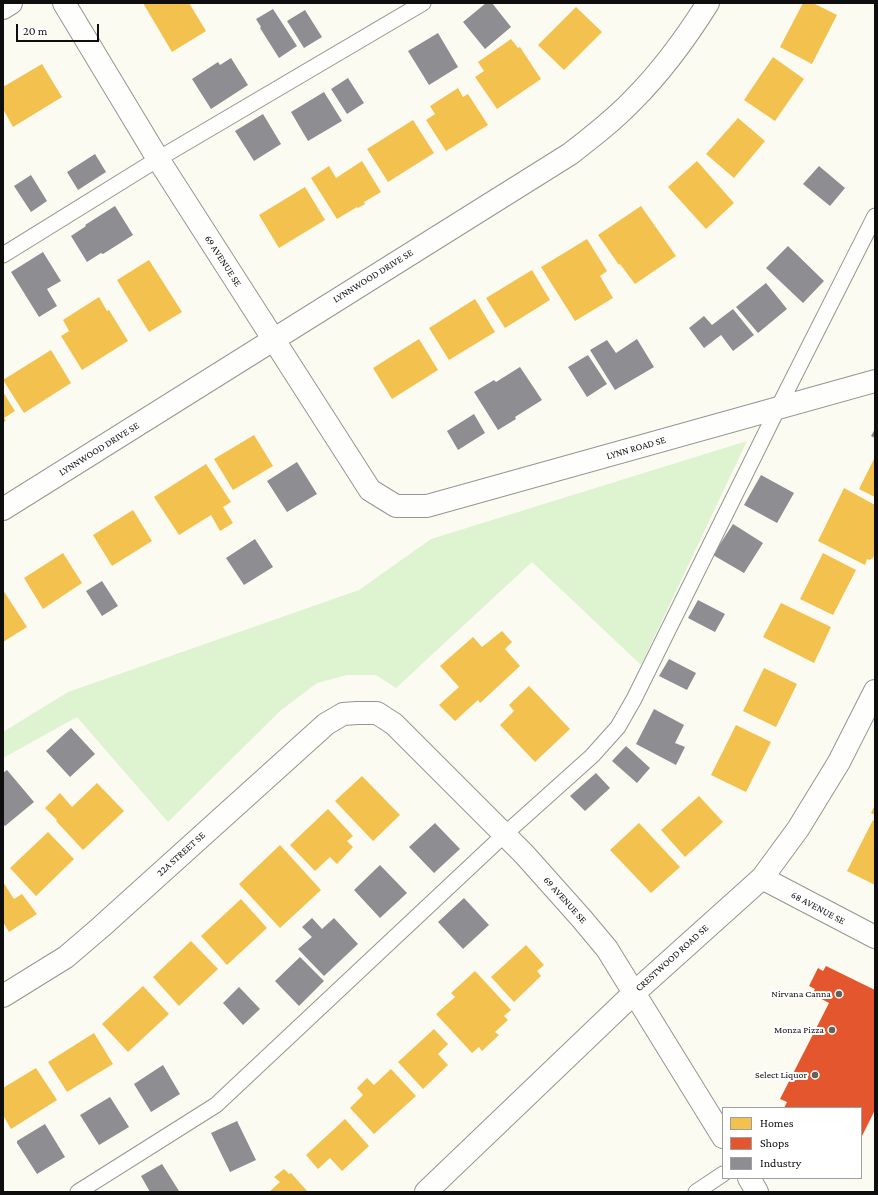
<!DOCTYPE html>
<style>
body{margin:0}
#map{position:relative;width:878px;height:1195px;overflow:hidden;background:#fbfbf2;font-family:"Crimson Pro",serif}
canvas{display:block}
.frame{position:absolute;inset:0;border:4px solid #0e0e0e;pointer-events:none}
.legend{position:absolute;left:722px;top:1107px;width:140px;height:72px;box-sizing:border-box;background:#fff;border:1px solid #9f9f9f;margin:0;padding:5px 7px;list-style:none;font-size:12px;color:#0e0e0e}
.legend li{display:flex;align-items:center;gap:8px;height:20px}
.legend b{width:20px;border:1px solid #9f9f9f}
.scale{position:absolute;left:16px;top:24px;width:83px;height:18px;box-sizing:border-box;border:2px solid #0e0e0e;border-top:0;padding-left:5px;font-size:12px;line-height:14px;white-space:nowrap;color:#0e0e0e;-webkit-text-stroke:3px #fff;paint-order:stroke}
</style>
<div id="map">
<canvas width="878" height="1195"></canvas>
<div class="frame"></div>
<ul class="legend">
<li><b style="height:11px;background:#f2c14e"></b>Homes</li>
<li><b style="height:11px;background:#e4572e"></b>Shops</li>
<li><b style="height:11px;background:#8d8d92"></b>Industry</li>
</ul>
<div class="scale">20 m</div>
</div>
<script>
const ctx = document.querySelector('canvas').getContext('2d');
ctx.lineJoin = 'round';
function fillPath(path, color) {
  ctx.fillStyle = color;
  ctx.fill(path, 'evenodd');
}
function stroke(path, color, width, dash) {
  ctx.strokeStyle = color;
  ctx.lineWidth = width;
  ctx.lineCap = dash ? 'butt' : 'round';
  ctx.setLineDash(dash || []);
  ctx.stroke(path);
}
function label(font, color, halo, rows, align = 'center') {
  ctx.font = font + ' "Crimson Pro",serif';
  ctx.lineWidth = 4;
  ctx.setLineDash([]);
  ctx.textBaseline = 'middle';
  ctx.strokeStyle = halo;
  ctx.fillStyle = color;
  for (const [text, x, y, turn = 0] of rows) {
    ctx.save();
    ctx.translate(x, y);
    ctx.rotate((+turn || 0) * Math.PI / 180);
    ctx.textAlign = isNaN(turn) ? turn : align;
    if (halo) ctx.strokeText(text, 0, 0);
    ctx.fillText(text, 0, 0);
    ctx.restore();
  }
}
fillPath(new Path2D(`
 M747 441 641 665 532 562 396 688 376 675H347L317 683 280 711 168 822 77 717 3 758V732L68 692 359 590 431 539Z`), '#def3d0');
fillPath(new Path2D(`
 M143 3H189L206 31 172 52Z
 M803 3H813L837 15 812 64 780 47Z
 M576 7 602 32 564 70 538 45Z
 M511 39 518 48 520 47 541 79 497 109 475 77 484 71 478 62Z
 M773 57 804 79 775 121 744 100Z
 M42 64 62 97 13 127 3 109V87Z
 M458 88 463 97 468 94 488 125 446 151 426 120 435 114 430 106Z
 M738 118 765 141 734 178 706 154Z
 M413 120 434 153 388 182 367 149Z
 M362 161 381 192 364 202 365 204 358 208 357 207 337 219 311 178 329 166 336 178Z
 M697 161 734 203 706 229 668 187Z
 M305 187 325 220 279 248 259 215Z
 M641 206 676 256 635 284 620 264 619 265 598 235Z
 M587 239 607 271 600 276 613 298 575 321 541 267Z
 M149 260 182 312 149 332 117 280Z
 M532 270 550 300 505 328 486 298Z
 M99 297 107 311 109 310 128 341 82 370 61 336 69 331 63 320Z
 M475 299 495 332 449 360 429 328Z
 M419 339 438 370 392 399 373 368Z
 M51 350 71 383 24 413 3 380Z
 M3 392 15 411 4 418 6 421 3 422Z
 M254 435 273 466 233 490 214 459Z
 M875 457V497L859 489Z
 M206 464 231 502 223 507 233 523 220 531 211 515 179 535 154 497Z
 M844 488 875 505V554L873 558 869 560 867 559 865 565 818 541Z
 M133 510 152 541 112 566 93 535Z
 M63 553 82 583 43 609 24 578Z
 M823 553 856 570 833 615 800 599Z
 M3 590 27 627 3 642Z
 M781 603 831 627 814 663 763 637Z
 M502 631 512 642 505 649 520 666 480 703 478 700 455 721 439 705 459 687 440 666 473 637 482 647Z
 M764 668 797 684 776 727 743 711Z
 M529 686 570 729 535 762 500 725 514 711 509 705Z
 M736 725 771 742 746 792 711 775Z
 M362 776 400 815 373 841 335 801Z
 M97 783 124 811 83 850 56 821 57 820 45 808 60 793 72 807Z
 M699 796 723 822 685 857 661 830Z
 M875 805V815L871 813Z
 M328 809 353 836 347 841 353 847 337 864 330 857 315 871 290 845Z
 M873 820 875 821V885L847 871Z
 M639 823 680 867 651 893 610 850Z
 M48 832 74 859 36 896 10 868Z
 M280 845 321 890 280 928 239 884Z
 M3 882 14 899 22 894 37 914 9 932 3 922Z
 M241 899 267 928 227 965 201 936Z
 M191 941 218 969 179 1006 153 977Z
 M526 945 544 965 537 971 541 976 514 1002 491 977Z
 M475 971 511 1010 504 1016 508 1020 495 1032 499 1035 482 1051 479 1047 472 1053 436 1014 455 997 451 993Z
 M143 986 169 1014 128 1052 102 1024Z
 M434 1029 448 1044 438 1054 448 1065 423 1089 398 1062Z
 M94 1033 113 1064 67 1092 48 1062Z
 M36 1068 57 1100 11 1129 3 1115V1088Z
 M391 1069 416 1096 374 1134 350 1108 363 1095 357 1088 367 1078 374 1085Z
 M345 1119 369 1146 342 1171 330 1158 318 1169 306 1155Z
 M284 1169 289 1174 291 1173 308 1192H269L280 1182 274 1177Z`), '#f2c14e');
fillPath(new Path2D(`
 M826 966 875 990V1110L861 1138V1108H784L787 1102 780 1099 829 1003 812 994 815 989 809 986 818 968 823 971Z`), '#e4572e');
fillPath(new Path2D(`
 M486 3H492L511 27 485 49 463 22Z
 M273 9 297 46 279 58 260 28 261 27 256 19Z
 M305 10 322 37 304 48 287 21Z
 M438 33 458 67 429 85 408 51Z
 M231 58 248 85 211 109 192 79 218 62 220 65Z
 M348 78 364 103 347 114 331 89Z
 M324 92 342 121 308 141 291 112Z
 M263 114 281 144 254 161 235 131Z
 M95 154 106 172 78 190 67 172Z
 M819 166 845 188 830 206 803 184Z
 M31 175 47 201 31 212 14 186Z
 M115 206 133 235 103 254 101 253 87 262 71 236 86 226 85 225Z
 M788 246 824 281 803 303 766 268Z
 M43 252 61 281 47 289 57 306 39 317 11 272Z
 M766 283 787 309 758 333 736 307Z
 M733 309 754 335 733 351 721 335 704 348 689 328 704 316 712 325Z
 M637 339 654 367 615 390 590 350 607 340 616 353Z
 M588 355 607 384 587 397 568 367Z
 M520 367 542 400 515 417 516 419 498 430 474 392 494 380 496 382Z
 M474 414 485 433 458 450 447 431Z
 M875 429V438L871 436Z
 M297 462 317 494 287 512 267 481Z
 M761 475 794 493 777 523 744 505Z
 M733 524 763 543 744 573 713 555Z
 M255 539 273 567 244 585 226 558Z
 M102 581 118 606 102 616 86 591Z
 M698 600 725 614 715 632 688 618Z
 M669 659 696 673 687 690 659 676Z
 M654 709 684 725 675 743 685 747 676 765 636 744Z
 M71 728 95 754 70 777 46 751Z
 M626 746 650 768 637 783 612 761Z
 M7 770 34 802 5 826 3 824V773Z
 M596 773 610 788 585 811 570 796Z
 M435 823 460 849 434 873 409 847Z
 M380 865 407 893 380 918 354 890Z
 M464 898 489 925 463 949 438 922Z
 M312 918 322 929 334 918 358 944 324 976 298 949 312 937 302 927Z
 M300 957 324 981 299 1006 275 981Z
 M239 987 260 1009 243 1025 223 1003Z
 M163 1065 180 1094 151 1112 134 1084Z
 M110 1097 129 1127 99 1145 80 1115Z
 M237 1121 256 1160 230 1172 211 1133Z
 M45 1124 65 1157 37 1174 17 1143V1141Z
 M162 1164 179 1191 177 1192H150L141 1176Z`), '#8d8d92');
const lane = new Path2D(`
 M3 255 158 159 423 3
 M78 1192 216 1105 505 834 592 756 618 727 634 699 778 408 875 216
 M696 1192 723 1174`);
const street = new Path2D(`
 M64 3 158 159 370 490 396 506H427L875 381
 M3 8 11 3
 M3 509 570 154C592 137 614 120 633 100 662 71 686 38 708 3
 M762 878 875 937
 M3 996 66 957 101 927 326 724 343 714 357 713H377L394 724 524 854 582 919 607 949 723 1137
 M749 1178 757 1192
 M426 1192 634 993 762 878 798 829 839 762 875 691`);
stroke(lane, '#959591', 17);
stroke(street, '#959591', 24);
stroke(lane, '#fefefd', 15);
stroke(street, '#fefefd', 22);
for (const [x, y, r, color] of [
 [839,994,4,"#61615e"],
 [832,1030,4,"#61615e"],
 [815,1075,4,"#61615e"]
]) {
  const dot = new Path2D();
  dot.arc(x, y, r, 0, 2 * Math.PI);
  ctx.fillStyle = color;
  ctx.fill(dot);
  stroke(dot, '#fff', 1.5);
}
label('10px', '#0e0e0e', '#fff', [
 ["69 AVENUE SE",223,261,57],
 ["LYNNWOOD DRIVE SE",373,276,-32],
 ["LYNN ROAD SE",636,448,-16],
 ["LYNNWOOD DRIVE SE",99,449,-32],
 ["22A STREET SE",181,854,-42],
 ["69 AVENUE SE",565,900,48],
 ["68 AVENUE SE",818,908,28],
 ["CRESTWOOD ROAD SE",672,958,-42]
]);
label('10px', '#0e0e0e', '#fff', [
 ["Nirvana Canna",831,994],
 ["Monza Pizza",824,1030],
 ["Select Liquor",807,1075]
], 'right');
</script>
